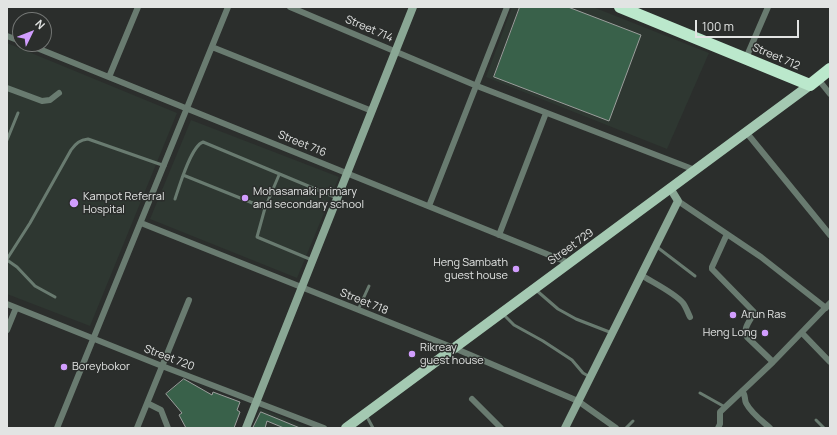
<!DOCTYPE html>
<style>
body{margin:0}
#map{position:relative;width:837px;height:435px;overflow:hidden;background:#2b2e2c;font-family:Manrope,sans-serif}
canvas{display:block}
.frame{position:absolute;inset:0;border:8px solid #e2e4e3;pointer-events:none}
.north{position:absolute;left:12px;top:12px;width:40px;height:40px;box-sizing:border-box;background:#2b2e2c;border:1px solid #747775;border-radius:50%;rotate:47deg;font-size:11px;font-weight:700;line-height:16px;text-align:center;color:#e2e4e3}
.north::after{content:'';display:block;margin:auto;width:14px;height:18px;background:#d19dfe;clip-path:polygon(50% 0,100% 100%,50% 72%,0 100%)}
.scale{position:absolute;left:695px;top:20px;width:104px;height:18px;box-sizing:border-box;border:2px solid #e2e4e3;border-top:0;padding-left:5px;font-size:12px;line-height:14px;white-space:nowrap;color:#e2e4e3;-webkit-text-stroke:3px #2b2e2c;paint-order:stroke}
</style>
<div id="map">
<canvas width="837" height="435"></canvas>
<div class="frame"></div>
<div class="north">N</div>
<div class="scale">100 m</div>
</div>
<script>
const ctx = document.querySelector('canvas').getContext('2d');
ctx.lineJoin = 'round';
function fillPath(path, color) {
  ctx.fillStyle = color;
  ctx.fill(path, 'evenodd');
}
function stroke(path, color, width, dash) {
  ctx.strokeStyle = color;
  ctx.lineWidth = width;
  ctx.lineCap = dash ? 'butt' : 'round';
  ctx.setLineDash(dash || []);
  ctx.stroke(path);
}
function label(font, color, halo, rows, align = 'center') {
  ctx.font = font + ' Manrope,sans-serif';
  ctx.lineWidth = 3;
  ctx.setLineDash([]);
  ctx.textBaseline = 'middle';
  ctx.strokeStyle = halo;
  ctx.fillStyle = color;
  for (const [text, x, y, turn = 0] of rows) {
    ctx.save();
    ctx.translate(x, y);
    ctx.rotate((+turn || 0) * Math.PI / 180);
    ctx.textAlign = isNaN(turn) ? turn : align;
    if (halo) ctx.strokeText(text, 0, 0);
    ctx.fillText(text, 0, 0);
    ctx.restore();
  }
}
fillPath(new Path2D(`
 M512 7H593L709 53 667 149 486 77Z
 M7 43 177 113 90 326 7 294Z
 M191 120 339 177 297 278 150 219Z
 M260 408 309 428H252Z`), '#2e3731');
const building = new Path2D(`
 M520 7H568L641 35 609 121 494 77Z
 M184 379 212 395 213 392 240 402 237 410 240 412 234 428H186L179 415 182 413 166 394Z
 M261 412 300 428H284L267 421 265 428H253Z`);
fillPath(building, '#39614a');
stroke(building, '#9b9e9c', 1);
stroke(new Path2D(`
 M7 140 18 113
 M183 175 265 208
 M279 175 265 208 257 237 312 260
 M175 199C179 187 191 146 203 142L337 198
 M657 247 695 276
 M7 259 30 223 71 150C76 143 80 140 88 139L165 166
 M7 260 17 267 35 286 55 297
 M536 290 558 309 576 319 612 333
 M358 310 369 286
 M503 314 514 325 543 341 572 360 583 373 590 377
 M700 393 725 407
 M366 415 373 428
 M816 420 824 428
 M626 428 633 421`), '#697b70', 3);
stroke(new Path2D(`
 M290 7 477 86 695 170
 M7 36 20 41
 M27 44 569 263
 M212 47 372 111
 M746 58 768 7
 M109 77 138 7
 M818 79 830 94
 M7 88 42 101 50 100 59 93
 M746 132 830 235
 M678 201 761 257 826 308
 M429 206 507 7
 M141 223 454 348 578 401 616 428
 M727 234 712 267V269L754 312V313C750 321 742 329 747 337L773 362
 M499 235 546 113
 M641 275C652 282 675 293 683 303 686 307 688 313 690 317
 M7 304 162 366 324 428
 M7 330 16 308
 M802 333 830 362
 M742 391C746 395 744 398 746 403 751 413 762 421 770 428
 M472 399 501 428
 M147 403 161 410 168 428
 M57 428 228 7
 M137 428 189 300
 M718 428 720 424V412L773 362 830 303`), '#697b70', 6);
stroke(new Path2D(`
 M246 428 413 7
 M565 428 678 201 670 188`), '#8aa795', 8);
stroke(new Path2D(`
 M346 428 810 85`), '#a4c9b2', 10);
stroke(new Path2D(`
 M620 7 810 85 830 69`), '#bbe8cc', 12);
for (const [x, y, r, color] of [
 [245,198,4,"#d19dfe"],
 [74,203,5,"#d19dfe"],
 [516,269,4,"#d19dfe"],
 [733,315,4,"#d19dfe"],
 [765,333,4,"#d19dfe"],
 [412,354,4,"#d19dfe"],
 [64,367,4,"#d19dfe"]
]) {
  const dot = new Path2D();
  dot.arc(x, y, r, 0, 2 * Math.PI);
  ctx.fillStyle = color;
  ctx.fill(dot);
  stroke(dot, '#2b2e2c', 1.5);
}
label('11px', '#e2e4e3', '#2b2e2c', [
 ["Street 714",369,29,23],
 ["Street 712",776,57,23],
 ["Street 716",302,144,22],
 ["Street 729",571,247,-36],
 ["Street 718",364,302,22],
 ["Street 720",169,358,21]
]);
label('11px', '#e2e4e3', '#2b2e2c', [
 ["Mohasamaki primary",253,192],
 ["and secondary school",253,205],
 ["Kampot Referral",83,197],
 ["Hospital",83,210],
 ["Heng Sambath",508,263,"right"],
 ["guest house",508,276,"right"],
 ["Arun Ras",741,315],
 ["Heng Long",757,333,"right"],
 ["Rikreay",420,348],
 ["guest house",420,361],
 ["Boreybokor",72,367]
], 'left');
</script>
